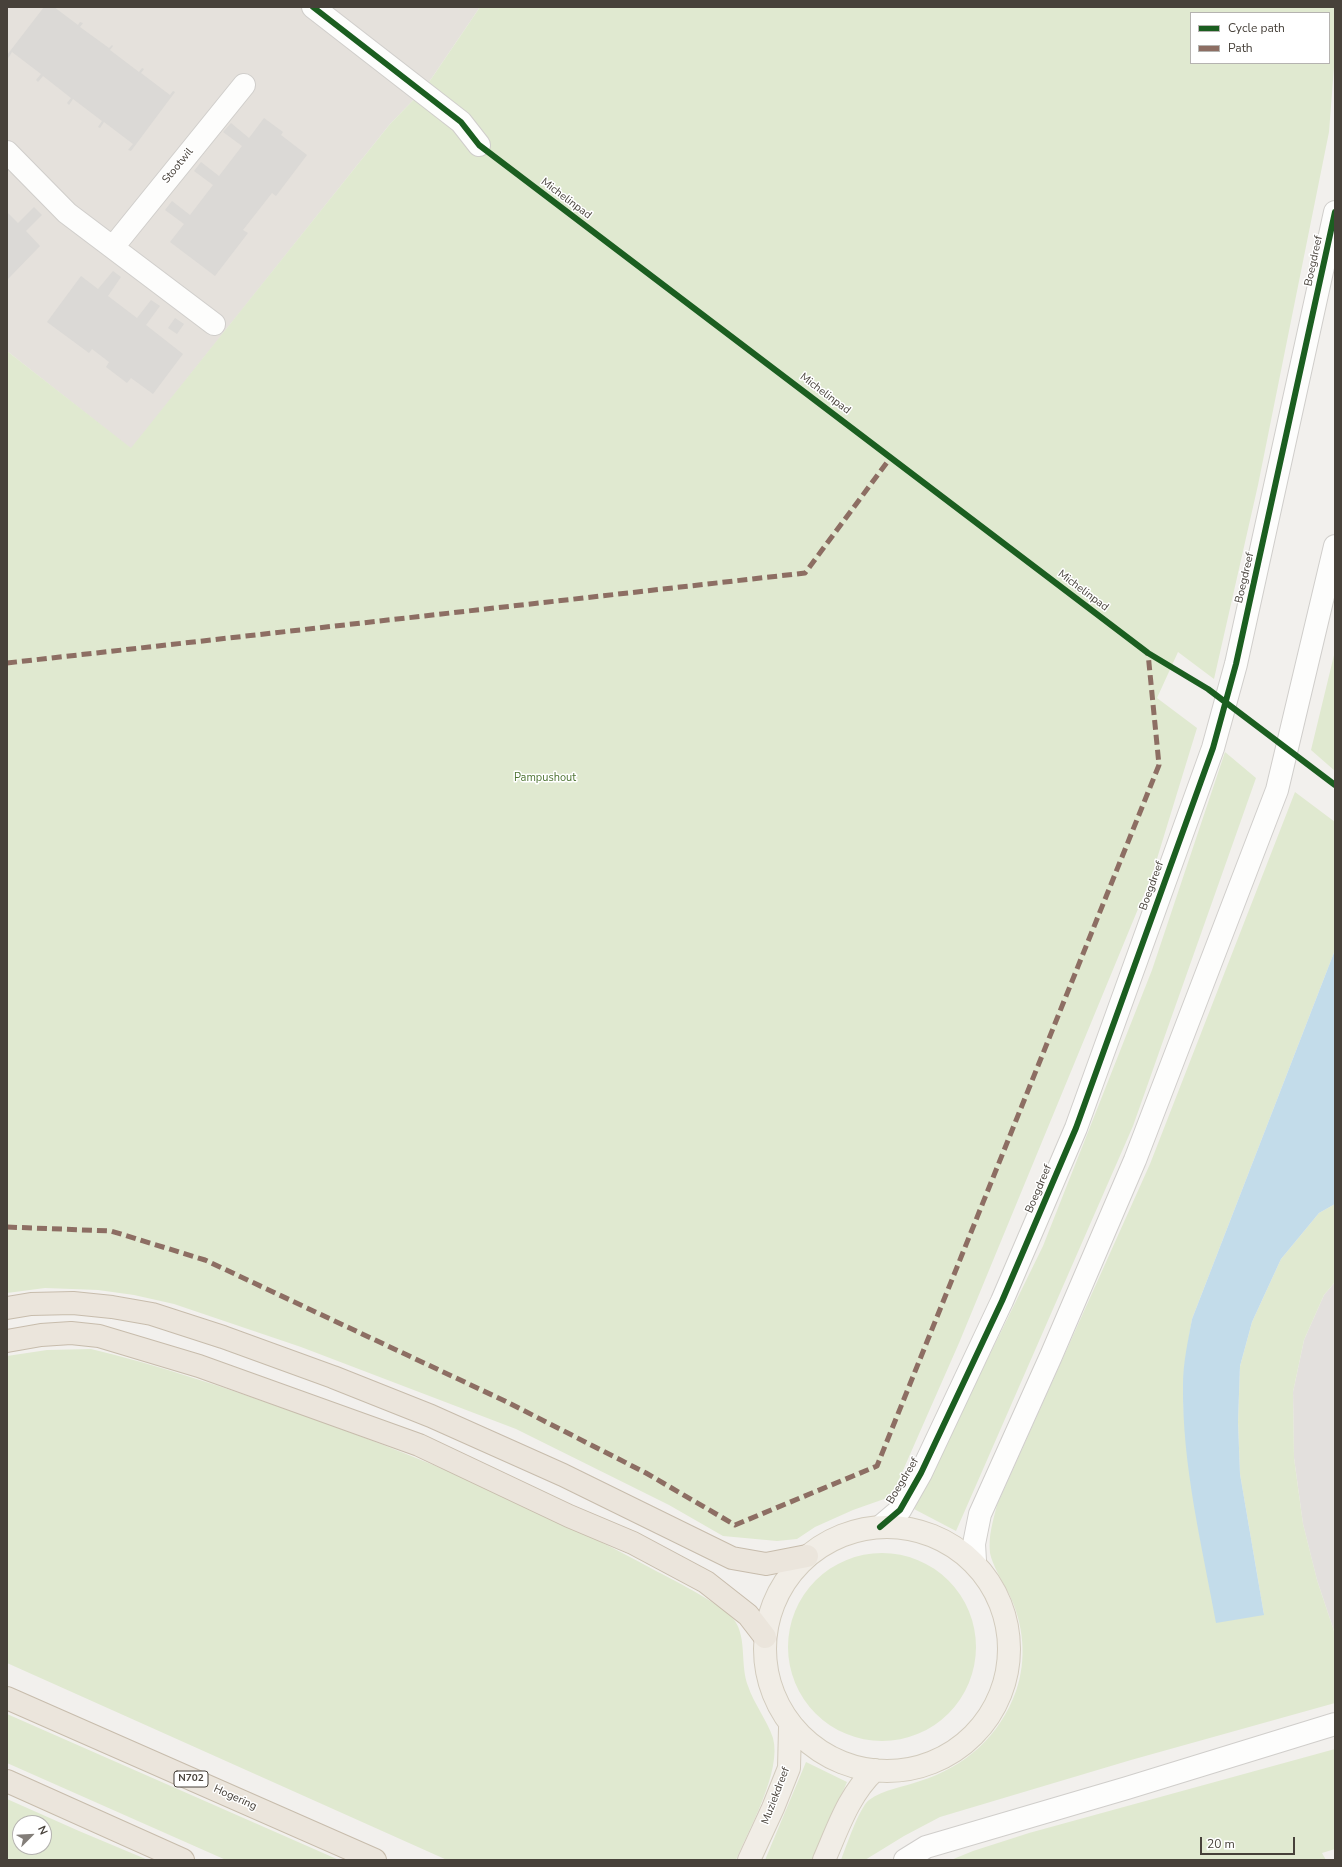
<!DOCTYPE html>
<style>
body{margin:0}
#map{position:relative;width:1342px;height:1867px;overflow:hidden;background:#f2f0ed;font-family:"Nunito Sans",sans-serif}
canvas{display:block}
.frame{position:absolute;inset:0;border:8px solid #47413a;pointer-events:none}
.legend{position:absolute;left:1190px;top:12px;width:140px;height:52px;box-sizing:border-box;background:#fff;border:1px solid #b5b3b0;margin:0;padding:5px 7px;list-style:none;font-size:12px;color:#47413a}
.legend li{display:flex;align-items:center;gap:8px;height:20px}
.legend b{width:20px;border:1px solid #b5b3b0}
.north{position:absolute;left:12px;top:1815px;width:40px;height:40px;box-sizing:border-box;background:#fff;border:1px solid #b5b3b0;border-radius:50%;rotate:66deg;font-size:11px;font-weight:700;line-height:16px;text-align:center;color:#47413a}
.north::after{content:'';display:block;margin:auto;width:14px;height:18px;background:#837e79;clip-path:polygon(50% 0,100% 100%,50% 72%,0 100%)}
.scale{position:absolute;left:1200px;top:1837px;width:95px;height:18px;box-sizing:border-box;border:2px solid #47413a;border-top:0;padding-left:5px;font-size:12px;line-height:14px;white-space:nowrap;color:#47413a;-webkit-text-stroke:3px #fff;paint-order:stroke}
</style>
<div id="map">
<canvas width="1342" height="1867"></canvas>
<div class="frame"></div>
<ul class="legend">
<li><b style="height:5px;background:#1b5e20"></b>Cycle path</li>
<li><b style="height:5px;background:#8d6e63"></b>Path</li>
</ul>
<div class="north">N</div>
<div class="scale">20 m</div>
</div>
<script>
const ctx = document.querySelector('canvas').getContext('2d');
ctx.lineJoin = 'round';
function fillPath(path, color) {
  ctx.fillStyle = color;
  ctx.fill(path, 'evenodd');
}
function stroke(path, color, width, dash) {
  ctx.strokeStyle = color;
  ctx.lineWidth = width;
  ctx.lineCap = dash ? 'butt' : 'round';
  ctx.setLineDash(dash || []);
  ctx.stroke(path);
}
function label(font, color, halo, rows, align = 'center') {
  ctx.font = font + ' "Nunito Sans",sans-serif';
  ctx.lineWidth = 3;
  ctx.setLineDash([]);
  ctx.textBaseline = 'middle';
  ctx.strokeStyle = halo;
  ctx.fillStyle = color;
  for (const [text, x, y, turn = 0] of rows) {
    ctx.save();
    ctx.translate(x, y);
    ctx.rotate((+turn || 0) * Math.PI / 180);
    ctx.textAlign = isNaN(turn) ? turn : align;
    if (halo) ctx.strokeText(text, 0, 0);
    ctx.fillText(text, 0, 0);
    ctx.restore();
  }
}
fillPath(new Path2D(`
 M7 7H480L425 88 390 124 131 449 7 351Z`), '#e5e1dc');
fillPath(new Path2D(`
 M1335 1282V1634L1317 1580 1303 1524 1294 1458 1293 1392 1304 1340 1324 1295Z`), '#e3e0dd');
fillPath(new Path2D(`
 M480 7H1335V54L1329 132 1258 485 1214 679 1178 652 1157 698 1197 728 1152 875 959 1343 897 1484 887 1498 853 1510 815 1527 797 1539 777 1541 723 1536 669 1505 516 1429 301 1347 174 1304 134 1295 98 1290 45 1288 7 1293V351L131 448 390 124 425 88ZM1191 13H1329V63H1191Z
 M1335 651V771L1311 750Z
 M1225 752 1256 778 1133 1126 956 1531 914 1509 1043 1246 1152 970Z
 M1295 792 1335 822V950L1192 1319C1186 1353 1183 1382 1184 1417L1264 1615 1240 1474 1238 1422 1240 1366 1252 1322 1281 1259 1319 1213 1335 1204V1282L1324 1295 1304 1340 1293 1392 1294 1458 1303 1524 1317 1580 1335 1634V1703L1131 1760 940 1817 904 1836 865 1860H841C846 1847 859 1808 869 1800 884 1789 904 1787 920 1781 965 1767 1000 1736 1016 1691 1027 1660 1024 1624 1009 1594 1003 1583 992 1564 990 1553 988 1536 993 1521 997 1505L1150 1164Z
 M91 1349C158 1365 223 1387 288 1410 415 1454 540 1507 658 1572 675 1581 725 1606 735 1621 747 1639 740 1665 748 1686 754 1704 767 1720 773 1738 782 1771 749 1829 736 1860H447L7 1663V1356L47 1350Z
 M788 1647a94 94 0 1 1 188 0a94 94 0 1 1-188 0Z
 M7 1714 339 1860H226L7 1763Z
 M1335 1749V1849L1322 1853 1326 1860H951L973 1851 1029 1833Z
 M806 1762 847 1782 813 1860H765Z
 M7 1799 79 1831 148 1860H7ZM20 1823H44V1847H20Z`), '#e0e9d0');
fillPath(new Path2D(`
 M1335 950V1204L1319 1213 1281 1259 1252 1322 1240 1366 1238 1422 1240 1474 1264 1615 1216 1623C1202 1545 1182 1466 1183 1385 1183 1363 1188 1341 1192 1319Z`), '#c3dcea');
fillPath(new Path2D(`
 M44 7H54L78 25 80 22 83 23 80 27 109 48 112 45 113 46 110 50 139 72 142 68 144 69 141 73 170 95 173 91 175 92 131 151 128 150 133 144 104 122 100 128 98 127 102 121 73 99 69 105 67 103 71 98 43 76 38 82 36 80 41 74 12 52 7 60V55Z
 M264 118 283 132 281 135 307 155 276 196 272 193 243 230 248 233 215 276 170 242 184 224 165 210 172 201 190 215 213 185 194 171 201 162 219 176 242 146 223 132 231 123 249 138Z
 M34 207 42 215 26 231 40 246 8 279 7 212 18 223Z
 M113 271 121 277 108 296 137 318 151 300 160 306 146 325 183 354 153 394 131 378 127 383 106 367 109 362 92 349 89 353 47 322 81 276 98 289Z
 M175 318 184 324 177 334 168 328Z`), '#dbd9d6');
const minor = new Path2D(`
 M313 7 461 122 479 145
 M7 152 67 213 214 324
 M113 247 244 85
 M880 1527 900 1510 921 1473 1002 1301 1076 1128 1213 748 1236 664 1335 212
 M975 1561 974 1544 980 1514 1051 1356 1135 1160 1277 790 1335 546
 M905 1860 926 1847 1127 1788 1335 1724`);
const major = new Path2D(`
 M765 1649a122 122 0 1 1 244 0a122 122 0 1 1-244 0Z
 M749 1860 773 1808 789 1768 790 1728
 M824 1860C838 1828 849 1794 875 1770`);
const highway = new Path2D(`
 M7 1308 31 1304 73 1303 112 1307 152 1314 223 1337 333 1377 431 1416 563 1475 732 1558 766 1564 807 1556
 M7 1341 41 1335 71 1333 99 1336 199 1366 419 1445 569 1516 633 1543 706 1582 748 1615 765 1637
 M7 1698 375 1860
 M7 1781 183 1860`);
stroke(minor, '#d0cecb', 24);
stroke(major, '#d2cbbd', 24);
stroke(highway, '#c7bcac', 24);
stroke(minor, '#fdfdfc', 22);
stroke(major, '#f1ede6', 22);
stroke(highway, '#ebe5dc', 22);
stroke(new Path2D(`
 M7 663 805 573 891 457
 M7 1227 111 1231 205 1260 507 1402 646 1473 735 1525 877 1466 1159 765 1148 653`), '#8d6e63', 5, [10, 5]);
stroke(new Path2D(`
 M313 7 461 122 479 145 1148 653 1208 689 1335 785
 M880 1527 900 1510 921 1473 1002 1301 1076 1128 1213 748 1236 664 1335 212`), '#1b5e20', 6);
for (const [x, y, w] of [
 [191,1779,34]
]) {
  const box = new Path2D();
  box.roundRect(x - w / 2, y - 8, w, 16, 3);
  ctx.fillStyle = '#fff';
  ctx.fill(box);
  stroke(box, '#47413a', 1);
}
label('bold 10px', '#47413a', null, [
 ["N702",191,1779]
]);
label('11px', '#47413a', '#fff', [
 ["Stootwil",178,166,-51],
 ["Michelinpad",566,199,37],
 ["Boegdreef",1314,261,-78],
 ["Michelinpad",825,394,37],
 ["Boegdreef",1245,578,-77],
 ["Michelinpad",1083,591,37],
 ["Boegdreef",1152,886,-70],
 ["Boegdreef",1039,1189,-67],
 ["Boegdreef",903,1481,-59],
 ["Muziekdreef",776,1796,-69],
 ["Hogering",235,1798,24]
]);
label('11px', '#4e7433', '#fff', [
 ["Pampushout",545,778]
]);
</script>
